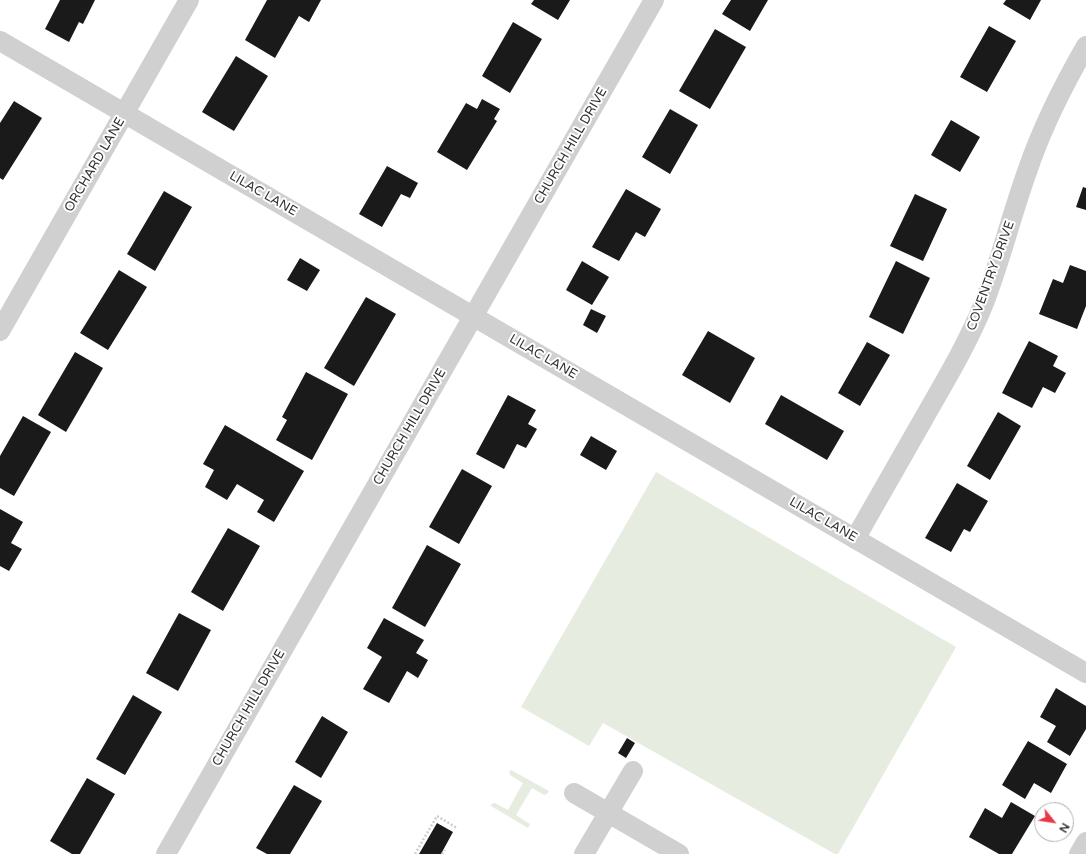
<!DOCTYPE html>
<style>
body{margin:0}
#map{position:relative;width:1086px;height:854px;overflow:hidden;background:#fff;font-family:"Varela Round",sans-serif}
canvas{display:block}
.north{position:absolute;left:1034px;top:802px;width:40px;height:40px;box-sizing:border-box;background:#fff;border:1px solid #adadad;border-radius:50%;rotate:120deg;font-size:11px;font-weight:700;line-height:16px;text-align:center;color:#333}
.north::after{content:'';display:block;margin:auto;width:14px;height:18px;background:#e63946;clip-path:polygon(50% 0,100% 100%,50% 72%,0 100%)}
</style>
<div id="map">
<canvas width="1086" height="854"></canvas>
<div class="north">N</div>
</div>
<script>
const ctx = document.querySelector('canvas').getContext('2d');
ctx.lineJoin = 'round';
function fillPath(path, color) {
  ctx.fillStyle = color;
  ctx.fill(path, 'evenodd');
}
function stroke(path, color, width, dash) {
  ctx.strokeStyle = color;
  ctx.lineWidth = width;
  ctx.lineCap = dash ? 'butt' : 'round';
  ctx.setLineDash(dash || []);
  ctx.stroke(path);
}
function label(font, color, halo, rows, align = 'center') {
  ctx.font = font + ' "Varela Round",sans-serif';
  ctx.lineWidth = 4;
  ctx.setLineDash([]);
  ctx.textBaseline = 'middle';
  ctx.strokeStyle = halo;
  ctx.fillStyle = color;
  for (const [text, x, y, turn = 0] of rows) {
    ctx.save();
    ctx.translate(x, y);
    ctx.rotate((+turn || 0) * Math.PI / 180);
    ctx.textAlign = isNaN(turn) ? turn : align;
    if (halo) ctx.strokeText(text, 0, 0);
    ctx.fillText(text, 0, 0);
    ctx.restore();
  }
}
fillPath(new Path2D(`
 M656 472 956 647 838 854H835L603 723 589 746 521 707Z
 M511 770 549 791 547 794 544 795 532 788 516 815 530 824 528 828 491 806V804L495 803 508 810 523 783 510 775 509 772Z`), '#e6ecdf');
fillPath(new Path2D(`
 M60 0H95L83 24 79 22 69 42 45 29Z
 M267 0H321L309 22 299 16 275 58 245 40Z
 M534 0H570L558 20 531 4Z
 M731 0H768L750 31 722 14Z
 M1006 0H1041L1030 20 1003 4Z
 M513 22 542 39 510 93 482 76Z
 M989 26 1016 41 987 92 960 77Z
 M715 29 746 47 710 109 679 91Z
 M236 56 268 76 234 131 202 112Z
 M482 99 500 109 494 119 497 121 467 170 437 152 466 103 477 109Z
 M14 101 42 118 3 180 0 178V123Z
 M670 109 698 125 670 174 642 157Z
 M951 120 980 137 960 172 931 155Z
 M387 166 418 183 410 198 401 194 382 227 359 214Z
 M1083 187 1086 188V210L1076 207Z
 M626 189 661 209 645 237 636 232 619 261 592 247Z
 M164 191 192 207 155 271 127 254Z
 M915 194 947 209 923 261 890 246Z
 M300 258 320 270 307 291 287 280Z
 M582 261 609 277 592 305 566 290Z
 M896 261 930 278 903 334 869 317Z
 M1070 265 1086 271V306L1077 329 1039 314 1053 279 1063 283Z
 M119 270 147 287 108 350 80 333Z
 M366 297 396 314 354 386 324 368Z
 M591 309 606 316 597 333 583 325Z
 M708 331 755 358 730 403 682 375Z
 M1029 341 1058 356 1053 366 1066 373 1055 393 1043 387 1032 408 1002 393Z
 M867 342 890 355 860 406 838 393Z
 M75 352 103 368 66 432 38 415Z
 M306 372 348 394 312 460 276 440 287 420 282 417Z
 M508 395 536 410 528 424 537 429 526 448 517 444 504 469 476 454Z
 M781 395 844 431 827 460 765 424Z
 M998 412 1021 426 990 480 967 466Z
 M23 416 51 432 14 496 0 488V456Z
 M225 425 304 471 274 522 257 512 264 500 237 484 227 500 205 487 214 470 203 464Z
 M591 436 617 451 606 470 580 455Z
 M462 469 492 486 459 544 429 527Z
 M957 483 988 501 970 532 964 529 951 552 925 538Z
 M0 509 23 522 11 543 22 549 9 571 0 566Z
 M228 528 260 546 223 611 191 592Z
 M427 545 461 564 425 627 392 608Z
 M179 613 211 630 178 691 146 673Z
 M384 618 424 640 416 653 428 660 418 678 407 671 389 703 363 689 382 657 367 648Z
 M1056 688 1086 706V729L1070 756 1047 742 1056 726 1040 717Z
 M133 695 162 712 125 775 96 759Z
 M322 716 348 732 321 778 295 762Z
 M627 738 635 743 626 758 618 753Z
 M1028 741 1067 764 1051 793 1034 783 1025 799 1002 785Z
 M87 778 115 794 80 854H72L50 841Z
 M294 785 322 801 290 854H267L256 848Z
 M1011 802 1035 816 1012 854H999L969 837 985 808 1002 818Z
 M437 823 453 832 441 854H419Z`), '#1a1a1a');
stroke(new Path2D(`
 M415 854 437 816 457 828
 M442 854 445 850`), '#cdcdcd', 2.5, [2, 2]);
stroke(new Path2D(`
 M0 41 1086 673
 M0 331 189 0
 M855 539C878 499 901 459 924 418 945 381 968 343 984 303 1001 259 1012 213 1028 169 1043 125 1063 86 1086 46
 M574 793 679 854
 M166 854 654 0
 M584 854 633 771
 M1079 854 1086 842`), '#d0d0d0', 20);
label('13px', '#333', '#fff', [
 ["CHURCH HILL DRIVE",571,146,-60],
 ["ORCHARD LANE",95,165,-60],
 ["LILAC LANE",263,194,30],
 ["COVENTRY DRIVE",991,276,-70],
 ["LILAC LANE",543,357,30],
 ["CHURCH HILL DRIVE",410,427,-60],
 ["LILAC LANE",823,520,30],
 ["CHURCH HILL DRIVE",249,708,-60]
]);
</script>
